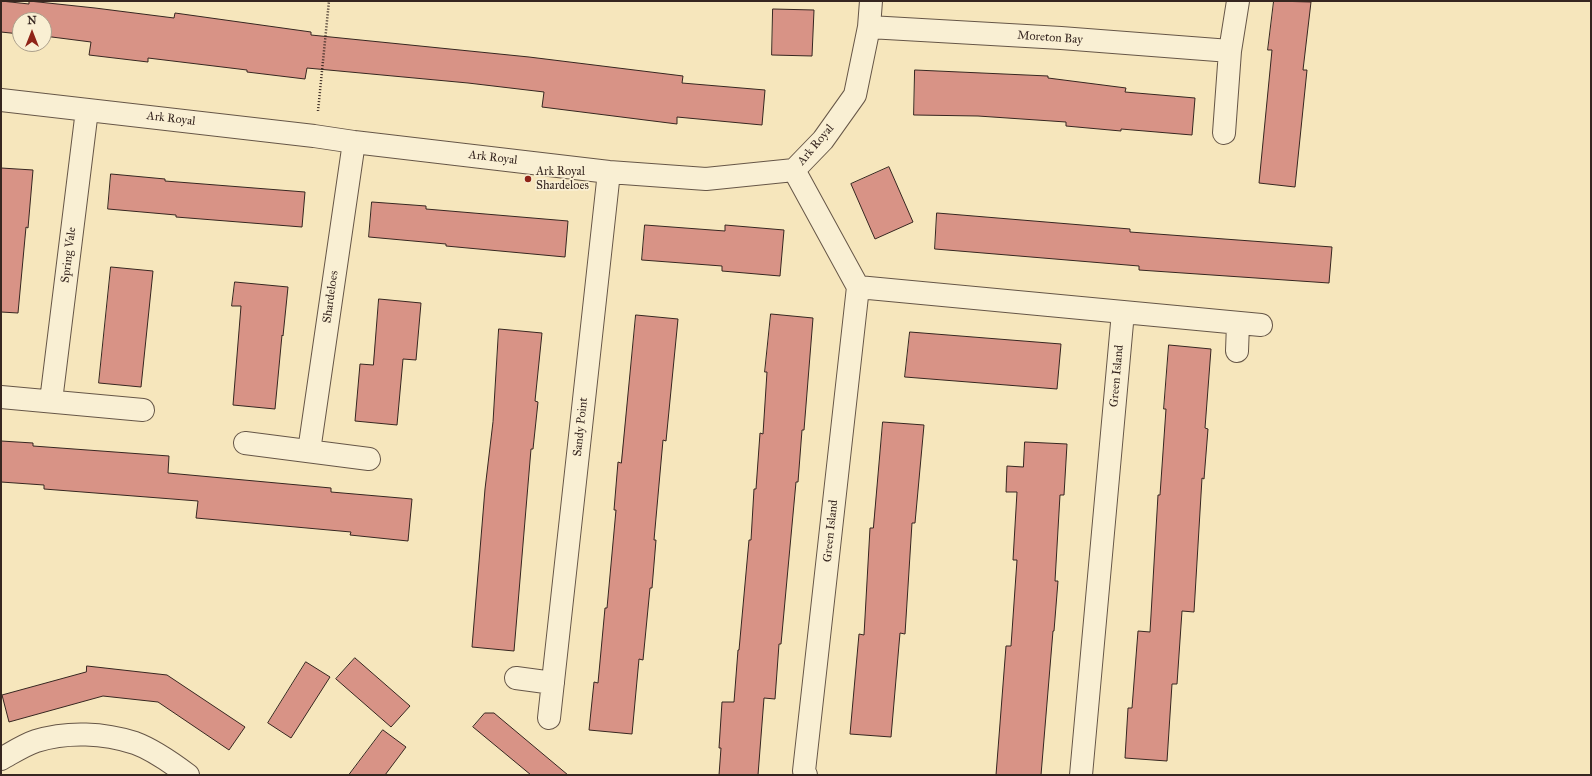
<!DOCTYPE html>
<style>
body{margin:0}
#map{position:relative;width:1592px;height:776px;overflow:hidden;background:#f6e6bc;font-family:"IM FELL Great Primer",serif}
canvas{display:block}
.frame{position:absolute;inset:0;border:2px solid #362620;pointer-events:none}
.north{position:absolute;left:12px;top:12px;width:40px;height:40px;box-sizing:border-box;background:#f9efd3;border:1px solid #ab9f8b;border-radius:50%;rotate:0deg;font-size:11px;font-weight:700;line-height:16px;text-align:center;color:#362620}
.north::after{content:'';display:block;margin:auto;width:14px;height:18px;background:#8f2418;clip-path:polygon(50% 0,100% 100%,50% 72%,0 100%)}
</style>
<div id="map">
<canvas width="1592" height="776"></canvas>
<div class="frame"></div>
<div class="north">N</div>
</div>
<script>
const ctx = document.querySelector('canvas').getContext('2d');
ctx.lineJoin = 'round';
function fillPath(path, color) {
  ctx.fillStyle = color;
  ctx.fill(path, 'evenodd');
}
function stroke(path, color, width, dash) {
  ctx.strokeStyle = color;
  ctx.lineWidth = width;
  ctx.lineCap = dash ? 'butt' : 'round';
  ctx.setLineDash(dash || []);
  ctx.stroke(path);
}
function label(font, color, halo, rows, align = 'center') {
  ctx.font = font + ' "IM FELL Great Primer",serif';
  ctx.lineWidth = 3.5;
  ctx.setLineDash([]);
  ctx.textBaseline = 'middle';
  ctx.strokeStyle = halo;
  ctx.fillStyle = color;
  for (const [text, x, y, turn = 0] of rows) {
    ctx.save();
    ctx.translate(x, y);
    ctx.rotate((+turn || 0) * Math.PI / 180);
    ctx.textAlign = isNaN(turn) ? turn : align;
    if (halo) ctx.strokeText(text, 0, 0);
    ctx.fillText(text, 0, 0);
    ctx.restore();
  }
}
const building = new Path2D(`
 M1 1 29 4V1L95 8 174 18 175 13 311 32V35L529 57 683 76 682 83 765 90 762 125 677 117V124L542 107 544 92 468 83 307 68 305 79 247 72V70L148 58V62L89 55 91 42 44 36V20H20V34L1 32Z
 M1274 1 1311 2 1303 70H1307L1295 187 1259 183 1272 50H1268Z
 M773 9 814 10 812 56 772 55Z
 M915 70 1048 76V78L1126 88 1125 92 1195 98 1192 135 1121 129V131L1066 126V122L978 116 914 115Z
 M889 167 913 222 875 239 851 184Z
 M1 168 33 170 28 228 26 227 18 313 1 312Z
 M111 174 165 179V181L305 192 302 227 176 217V215L108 209Z
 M372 202 426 206V209L568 221 565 257 446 246V244L369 237Z
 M937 213 1130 229V232L1332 247 1329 283 1139 270V266L935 249Z
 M645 225 725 231V225L784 230 780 276 722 271V266L642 260Z
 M111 267 153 271 141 387 99 383Z
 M235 282 288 287 283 336 282 335 275 409 233 405 241 306H232Z
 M379 299 421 303 416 360 403 359 397 425 355 421 360 364 373 365Z
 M771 314 813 318 804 430H802L798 482H796L781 644H779L775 699 764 698 758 775H719L721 748H719L722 702H734L738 650H739L749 540H751L754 489H756L760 433 763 434 767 372H765Z
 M636 315 678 319 666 441 663 440 654 540H656L652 588H650L643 660 639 659 632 734 589 730 594 682 598 683 605 608H607L616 510H614L618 462 621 463Z
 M499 329 542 333 535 401 538 402 533 449H531L514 651 472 647 485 489 493 422Z
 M910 332 1061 344 1057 389 905 377Z
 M1169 345 1211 349 1205 428 1208 429 1204 479 1202 478 1194 612 1182 611 1177 684H1172L1167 761 1125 758 1128 708H1132L1138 631 1150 632 1158 495H1160L1166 409H1164Z
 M883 422 924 425 915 523H912L905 634 900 633 891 737 850 734 859 634 864 635 870 528H873Z
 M1 441 33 443V446L169 456 168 473 331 488V492L412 499 408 541 350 535 351 532 196 518 198 501 44 489V485L1 482Z
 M1025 442 1067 444 1064 495H1060L1055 581H1058L1054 631H1053L1041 775H996L1006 646H1011L1017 560H1013L1017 492H1006L1007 466 1023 467Z
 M355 658 410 706 391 727 336 679Z
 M306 662 330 677 291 738 268 723Z
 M87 666 167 675 245 727 229 750 158 702 103 696 9 722 2 695 86 672Z
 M485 713H494L568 775H531L473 727Z
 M383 730 406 747 385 775H349Z`);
fillPath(building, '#d89386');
stroke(building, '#362620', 1);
const street = new Path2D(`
 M869 27 1061 38 1230 51
 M1 100 314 136 354 142 609 172 706 179 794 170 823 140 855 95 869 27 871 1
 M1224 133 1230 51 1238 1
 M794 170 858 287 804 771 806 775
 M858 287 1261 325
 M1237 351 1238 324
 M1 397 143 410
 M51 401 87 110
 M245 443 369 459
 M309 451 354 142
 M516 678 553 683
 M549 718 609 172
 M1 759C12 753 24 745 36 741 68 731 104 733 135 743 154 750 172 763 188 775
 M1081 775 1123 312`);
stroke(street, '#665647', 24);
stroke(new Path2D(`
 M318 111 329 1`), '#362620', 2.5, [1, 2]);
stroke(street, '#f9efd3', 22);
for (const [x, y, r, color] of [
 [528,179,4,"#8f2418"]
]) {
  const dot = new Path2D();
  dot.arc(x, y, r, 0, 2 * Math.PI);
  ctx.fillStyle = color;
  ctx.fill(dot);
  stroke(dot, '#f9efd3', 1.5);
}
label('12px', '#362620', '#f9efd3', [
 ["Moreton Bay",1050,38,4],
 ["Ark Royal",171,119,7],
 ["Ark Royal",816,145,-50],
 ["Ark Royal",493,158,7],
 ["Spring Vale",69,255,-83],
 ["Shardeloes",331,297,-82],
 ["Green Island",1117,376,-85],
 ["Sandy Point",581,427,-84],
 ["Green Island",831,531,-84]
]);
label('12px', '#362620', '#f9efd3', [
 ["Ark Royal",536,172],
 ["Shardeloes",536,186]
], 'left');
</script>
